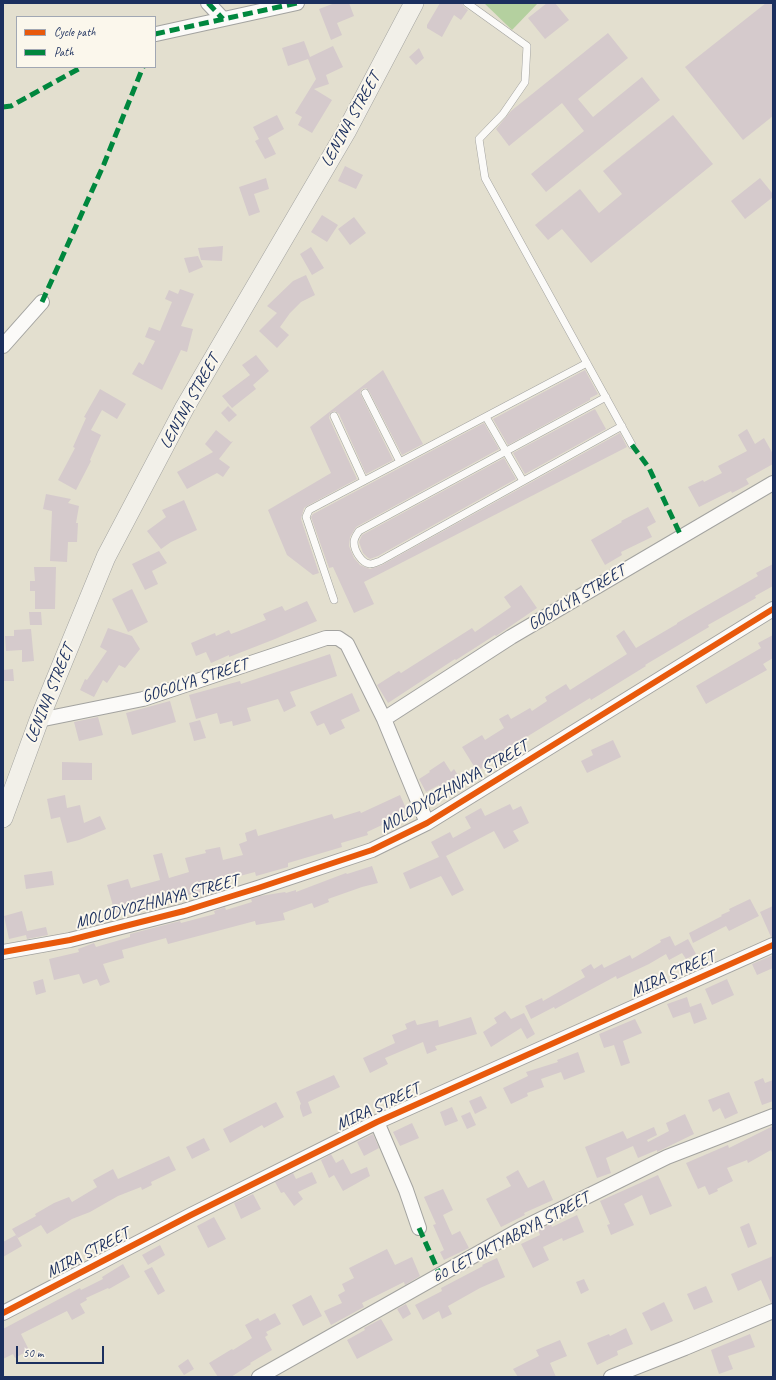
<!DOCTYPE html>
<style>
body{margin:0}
#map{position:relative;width:776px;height:1380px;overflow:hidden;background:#e3dfcf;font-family:Caveat,sans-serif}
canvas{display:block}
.frame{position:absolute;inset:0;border:4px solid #1b2f5e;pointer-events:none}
.legend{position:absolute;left:16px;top:16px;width:140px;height:52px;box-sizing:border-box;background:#fbf7ec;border:1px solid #a1a7b3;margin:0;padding:5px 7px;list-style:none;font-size:12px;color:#1b2f5e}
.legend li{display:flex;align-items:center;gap:8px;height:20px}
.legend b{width:20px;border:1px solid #a1a7b3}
.scale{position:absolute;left:16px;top:1346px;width:88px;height:18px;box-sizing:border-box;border:2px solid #1b2f5e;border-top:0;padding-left:5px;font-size:12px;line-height:14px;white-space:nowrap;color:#1b2f5e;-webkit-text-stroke:3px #fbf7ec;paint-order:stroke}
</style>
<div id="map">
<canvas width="776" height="1380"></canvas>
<div class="frame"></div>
<ul class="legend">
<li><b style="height:5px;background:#e8590c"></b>Cycle path</li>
<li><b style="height:5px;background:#00873e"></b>Path</li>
</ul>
<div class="scale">50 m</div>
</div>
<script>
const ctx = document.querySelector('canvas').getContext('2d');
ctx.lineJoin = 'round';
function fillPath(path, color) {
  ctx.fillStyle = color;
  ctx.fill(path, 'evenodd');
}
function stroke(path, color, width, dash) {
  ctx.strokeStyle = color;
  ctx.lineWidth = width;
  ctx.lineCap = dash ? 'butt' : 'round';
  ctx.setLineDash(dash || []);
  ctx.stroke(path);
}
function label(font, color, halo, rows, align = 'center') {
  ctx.font = font + ' Caveat,sans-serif';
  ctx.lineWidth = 4;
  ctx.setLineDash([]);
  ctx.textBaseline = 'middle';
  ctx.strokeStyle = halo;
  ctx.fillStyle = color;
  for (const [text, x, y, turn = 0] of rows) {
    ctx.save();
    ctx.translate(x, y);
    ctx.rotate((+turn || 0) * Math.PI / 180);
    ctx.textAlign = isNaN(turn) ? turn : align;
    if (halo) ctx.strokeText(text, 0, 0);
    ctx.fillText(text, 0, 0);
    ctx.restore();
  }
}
fillPath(new Path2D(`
 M484 3H538L512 30Z`), '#b4d09f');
fillPath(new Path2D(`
 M335 3H349L354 16 337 23 342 35 331 40 319 9Z
 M440 3H462L464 7 468 10 461 20 454 15 442 37 427 28V25Z
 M547 3H555L569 20 545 39 528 18Z
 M766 3H773V116L743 140 685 67Z
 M608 33 628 58 578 99 593 117 642 77 660 100 546 192 531 174 584 131 562 103 509 146 496 129 511 111Z
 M304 41 310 57 333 46 343 67 326 75 329 84 314 89 332 100 312 133 298 125 302 117 295 113 316 79 308 59 288 66 282 48Z
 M419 48 424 58 416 65 409 57Z
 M277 115 284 129 268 138 276 154 265 159 255 141 259 139 253 127Z
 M673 115 713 164 591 263 562 229 548 240 535 225 580 189 599 213 622 194 603 171Z
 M345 166 363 175 356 189 338 181Z
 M266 178 269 189 254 194 260 212 249 216 239 187Z
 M760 178 773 194V197L745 219 731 201Z
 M322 215 338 225 327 242 311 232Z
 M354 217 366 233 350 245 338 229Z
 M223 246 222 261 201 260 198 248Z
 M311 247 324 268 312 275 300 254Z
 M198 256 203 267 189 273 184 258Z
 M306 275 315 295 301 302 290 313 280 327 289 335 277 348 259 331 277 313 267 306 293 281Z
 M180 289 194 294 181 326 193 329 187 352 181 350 162 390 132 374 139 362 143 365 155 341 145 337 149 327 160 331 172 302 165 299 169 290 178 294Z
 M256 355 269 371 253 385 256 389 232 408 222 396 250 375 242 365Z
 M383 370 423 444 402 455 369 391 366 388 362 389 360 392 361 395 393 460 366 474 339 414 335 411 330 413 329 418 357 479 307 506 304 508 301 519 319 573 313 575 287 555 268 510 331 473 310 427Z
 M585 370 598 394 590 398V400L508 445 493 419Z
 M100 389 126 404 117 419 102 410 91 430 101 435 90 460 91 461 76 490 58 480 75 448 73 447 86 418 84 417Z
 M228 406 237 415 229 422 221 413Z
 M595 409 606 429 525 474 513 453Z
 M484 423 499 449 356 527 350 537 349 546 354 558 360 565 370 569 382 565 620 433 627 447 364 582 374 604 354 613 333 567 329 568 311 517 313 514Z
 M747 429 755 444 764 438 773 454V464L746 479 749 484 732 493 731 491 699 507 688 487 703 480 704 482 722 473 718 466 747 451 738 435Z
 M216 430 231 442 233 441 219 459 230 467 223 477 217 473 187 489 177 472 213 452 205 444Z
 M504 458 516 479 378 556 370 559 367 557 363 553 359 542 362 535Z
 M46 494 71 499 68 503 79 506 76 523H78L77 542H68L67 562 50 561 52 511 43 509Z
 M184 500 197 530 171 542 161 549 147 531 166 517 162 510Z
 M648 507 656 522 647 527 652 537 621 552 622 555 605 565 591 540 622 522 621 521Z
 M159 551 167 563 152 571 158 584 145 590 132 564Z
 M773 564V586L755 596 756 598 708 625 709 627 645 665 646 666 591 700 590 698 515 744 516 745 496 757 497 759 477 771 462 747 482 735 485 740 504 728 499 719 508 714 511 719 530 708 532 711 547 701 545 697 566 684 570 690 627 654 616 636 624 630 636 648 677 624V623L699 610 758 576 756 573Z
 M34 567H56L55 609H35V591H30V581H35Z
 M521 585 537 608 496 636 495 635 456 660 455 659 388 703 377 685 399 671 401 673 472 628 475 632 511 607 504 597Z
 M132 589 148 622 128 632 112 599Z
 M307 601 317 621 275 639 229 657V655L211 663 206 652 196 656 191 643 215 633 216 636 229 630 231 634 239 631 266 620 263 614 282 606 285 611Z
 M29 612H41L42 625H30Z
 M108 628 132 636 140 649 125 668 119 665 107 683 103 680 94 697 80 690 85 679 87 680 107 651 100 647Z
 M31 629 34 661 22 662V650L6 651 5 636H14V630Z
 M773 635V658L763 664 767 670 706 704 696 686 761 648 758 643Z
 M330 654 337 676 290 692 296 706 284 712 278 699 247 708 251 721 233 726 232 721 220 724 217 713 196 719 189 695 240 681 241 684Z
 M13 669 14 681H3V670Z
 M352 693 360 711 341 720 345 728 330 735 324 723 317 726 310 712Z
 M170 701 176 722 132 735 126 713Z
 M98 717 103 735 79 741 74 722Z
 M200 720 206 738 194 741 189 723Z
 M613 740 621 757 587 773 581 761 593 755 591 750Z
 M444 761 451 772 454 769 461 780 443 791 439 785 426 792 419 779 430 772 429 771Z
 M62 762 92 763V780H62Z
 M65 795 67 808 80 805 84 823 100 816 106 829 79 840 67 843 60 817 51 819 47 799Z
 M400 795 408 813 367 832 368 835 341 843 342 847 288 863V867L256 876 255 872 228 879 229 883 176 899 175 894 157 900 158 902 132 908 133 911 116 916 107 885 128 879 131 888 160 880 153 855 162 853 169 878 189 872 185 858 206 853 205 850 220 847 223 860 243 855 239 844 247 841 245 833 256 829 258 836 332 814 334 819 360 811 361 813Z
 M510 804 513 810 521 806 529 823 513 831 519 841 504 849 494 831 446 856 464 890 452 896 441 876 410 889 403 873 439 857 431 842 450 832 453 838 471 828 465 817 481 808 485 816Z
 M372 866 378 883 362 887 328 899 329 902 314 908 312 903 283 913 285 920 256 925 255 921 168 944 166 938 122 950 124 958 103 964 110 982 100 986 97 979 83 984 79 974 54 980 49 959 79 952 78 949 94 943 96 947 130 937V934L180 921 181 923 215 914 214 911 225 907 226 910 252 902 251 899 260 896 285 892 286 893 296 890V892L346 873 347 874Z
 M52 871 54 885 26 889 24 875Z
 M750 899 759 916 729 931 726 926 693 943 689 933 722 916 721 915 730 911 729 909Z
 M773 906V937H771L760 912Z
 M22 911 27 931 46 927 48 935 27 939 26 935 9 939 4 916Z
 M670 936 675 946 688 939 696 954 686 959 682 953 669 960 666 954 649 964 617 979 616 976 555 1009 554 1007 531 1019 525 1006 542 998 543 1001 585 977 581 970 591 964 594 969 602 964 604 968 630 955 632 959 661 942 660 940Z
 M773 955V968L757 975 752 964Z
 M43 979 46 992 36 995 33 982Z
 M727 979 734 995 712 1005 705 989Z
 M687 997 690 1007 701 1003 707 1019 694 1024 690 1012 673 1018 667 1004Z
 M505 1011 511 1019 524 1013 535 1034 527 1039 521 1028 491 1047 483 1032 497 1023 494 1018Z
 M471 1017 477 1034 435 1046 437 1050 427 1054 423 1042 385 1058 388 1064 370 1073 363 1058 395 1043 392 1035 407 1029 405 1024 415 1020 417 1025 438 1020 439 1027Z
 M635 1019 642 1033 623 1041 630 1063 621 1066 614 1045 604 1048 599 1034Z
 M578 1052 585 1072 564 1080 561 1072 541 1079 544 1087 527 1093 528 1096 511 1104 503 1088 528 1076 526 1072 558 1062 557 1060Z
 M334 1075 340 1087 308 1102 312 1113 303 1117 300 1108V1105L301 1104 296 1092Z
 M763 1078 765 1083 773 1080V1101L762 1105 754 1082Z
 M729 1092 738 1113 725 1119 720 1108 713 1112 708 1100Z
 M481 1096 487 1108 475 1114 469 1101Z
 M276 1102 284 1117 264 1128 262 1125 230 1143 223 1129Z
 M452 1107 458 1121 445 1126 440 1112Z
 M470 1112 476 1125 467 1129 461 1116Z
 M685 1114 694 1134 657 1152V1150L638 1158 633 1146 606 1158 611 1173 597 1178 585 1147 623 1131 627 1139 654 1127 657 1135 647 1140 648 1142 669 1131 666 1123Z
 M412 1123 419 1138 400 1146 393 1132Z
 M773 1126V1155L771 1150 748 1163 747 1160 727 1168 733 1181 717 1189 718 1191 709 1195 705 1186 698 1189 686 1163 728 1145 729 1148Z
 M373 1134 379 1148 364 1156 357 1142Z
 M204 1138 210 1150 192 1159 186 1147Z
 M331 1154 336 1163 343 1159 351 1174 367 1167 370 1176 343 1191 334 1175 329 1178 321 1160Z
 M169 1156 176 1170 151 1182 152 1185 142 1190 141 1187 118 1196 90 1212 72 1219 47 1234 41 1225 18 1238 12 1229 36 1216 35 1214 54 1203 69 1197 72 1202 97 1187 93 1180 113 1169 118 1179Z
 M518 1170 528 1188 544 1180 553 1200 524 1213 525 1215 501 1227 486 1199 511 1186 506 1177Z
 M312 1172 317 1183 298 1192 303 1199 294 1206 284 1192 281 1193 275 1182 293 1173 296 1179Z
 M658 1175 672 1206 650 1215 642 1195 624 1204 634 1225 611 1235 607 1225 610 1224 600 1201Z
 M443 1189 453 1210 443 1215 452 1235 460 1231 469 1248 444 1260 440 1252 444 1250 433 1225 436 1224 424 1197Z
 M253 1194 261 1209 241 1219 234 1203Z
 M577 1215 584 1232 563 1241 562 1238 543 1247 549 1260 533 1268 521 1244 540 1235 538 1230 551 1224 552 1227Z
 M214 1217 226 1239 208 1248 197 1226Z
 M749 1223 757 1244 748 1248 740 1227Z
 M16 1235 22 1246 3 1257V1242Z
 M160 1245 165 1255 148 1265 142 1255Z
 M387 1249 395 1265 412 1257 420 1276 405 1285 404 1282 362 1303 364 1307 331 1325 324 1311 342 1303 338 1295 345 1291 342 1284 354 1278 349 1268Z
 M773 1256V1303H771L761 1280 738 1291 731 1274Z
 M497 1258 505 1277 480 1288 448 1306 452 1314 442 1319 439 1311 423 1320 415 1305 442 1291 441 1288 483 1266 482 1265Z
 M123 1264 130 1277 109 1289 108 1288 86 1298 87 1300 80 1304 85 1313 72 1320 67 1311 21 1334 29 1350 15 1358 13 1354 3 1359V1329L80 1288 81 1290 103 1279 102 1277Z
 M152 1267 165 1291 158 1295 144 1271Z
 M584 1279 589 1290 581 1294 576 1282Z
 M706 1286 713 1302 694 1310 687 1294Z
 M311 1295 322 1316 303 1326 292 1305Z
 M664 1302 673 1321 651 1331 642 1313Z
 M406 1304 411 1314 403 1319 397 1309Z
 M275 1313 281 1324 266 1332 268 1335 265 1337 272 1350 250 1363 251 1364 231 1377H218L209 1363 232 1349 233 1350 252 1338 245 1325 258 1318 260 1321Z
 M381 1319 393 1340 357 1359 347 1340 365 1330 364 1328Z
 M626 1328 633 1344 617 1351 618 1355 597 1365 587 1343 609 1334 610 1336Z
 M750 1334 755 1347 728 1356 733 1369 719 1374 711 1350Z
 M560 1340 567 1356 550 1363 556 1377H518L513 1369 539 1356 536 1350Z
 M188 1359 194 1369 184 1375 178 1366Z`), '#d5cacc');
const service = new Path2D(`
 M467 3 527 46 525 82 503 114 479 139 485 178 632 445
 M365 393 400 462
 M606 397 359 531C357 534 354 538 354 542 354 550 361 563 370 564 373 564 377 562 380 561L622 426
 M334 416 364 481
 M486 417 523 481
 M334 600 306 517 309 510 587 363`);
const minor = new Path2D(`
 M208 3 223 19
 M156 34 297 3
 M3 346 42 302
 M384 719 511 637 773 483
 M39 720 143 699 326 638H338L347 644 384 719 427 823
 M3 952 70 940 184 911 258 888 372 850 427 823 773 609
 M377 1122 406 1190 419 1228
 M3 1313 191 1215 377 1122 773 945
 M259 1377 521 1229 667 1157 773 1116
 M611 1377 685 1348 773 1311`);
const secondary = new Path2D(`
 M3 818 39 720 106 557 185 407 346 132 414 3`);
stroke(service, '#a3a3a0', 8);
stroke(minor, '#a3a3a0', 16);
stroke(secondary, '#a3a3a0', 20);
stroke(service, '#fbfaf8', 7);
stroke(minor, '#fbfaf8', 14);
stroke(secondary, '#f2f0e9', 19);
stroke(new Path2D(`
 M208 3 223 19
 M155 34 297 3
 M3 107 11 106 82 67
 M42 302 104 164 143 67
 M632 445 649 468 681 536
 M419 1228 440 1275`), '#00873e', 5, [10, 5]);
stroke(new Path2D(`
 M3 952 70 940 184 911 258 888 372 850 427 823 773 609
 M3 1313 191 1215 377 1122 773 945`), '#e8590c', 6);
label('17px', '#1b2f5e', '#fbf7ec', [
 ["LENINA STREET",351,120,-61],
 ["LENINA STREET",190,402,-61],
 ["GOGOLYA STREET",577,598,-31],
 ["GOGOLYA STREET",195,681,-18],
 ["LENINA STREET",50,694,-68],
 ["MOLODYOZHNAYA STREET",454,787,-30],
 ["MOLODYOZHNAYA STREET",157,902,-15],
 ["MIRA STREET",673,974,-24],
 ["MIRA STREET",378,1107,-25],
 ["60 LET OKTYABRYA STREET",511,1238,-28],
 ["MIRA STREET",88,1253,-27]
]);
</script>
